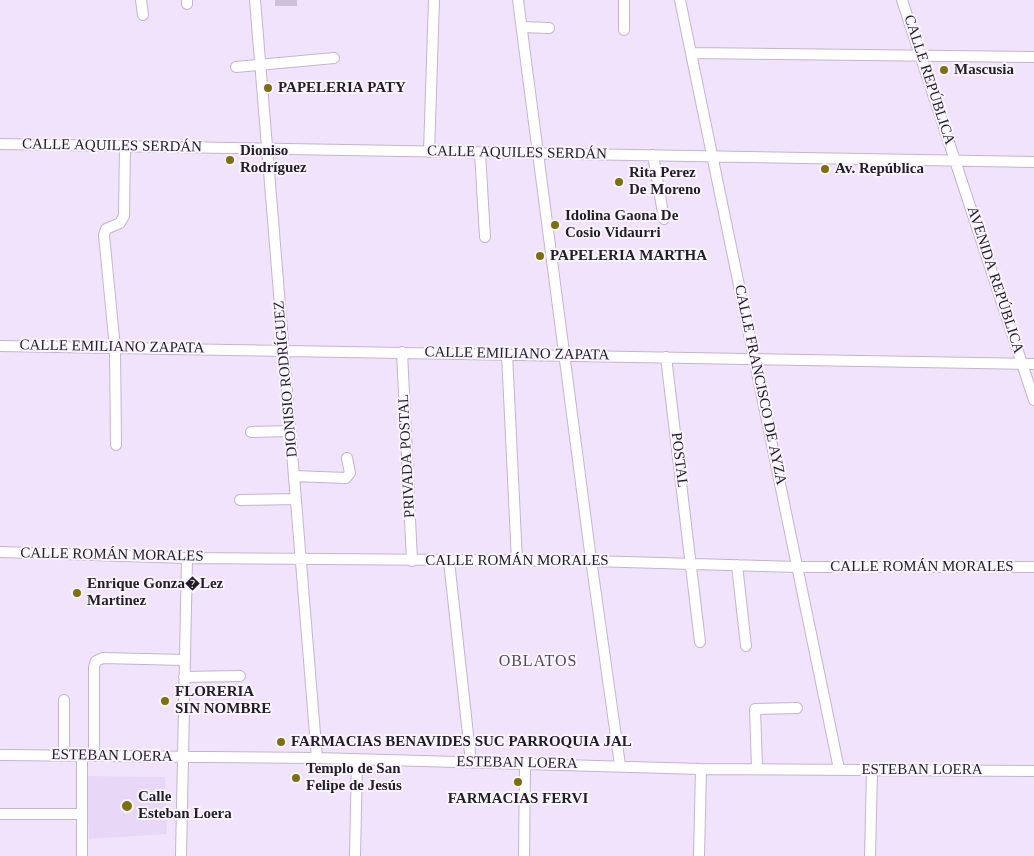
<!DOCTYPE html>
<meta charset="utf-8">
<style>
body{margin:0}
canvas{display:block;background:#f1e3fc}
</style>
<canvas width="1034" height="856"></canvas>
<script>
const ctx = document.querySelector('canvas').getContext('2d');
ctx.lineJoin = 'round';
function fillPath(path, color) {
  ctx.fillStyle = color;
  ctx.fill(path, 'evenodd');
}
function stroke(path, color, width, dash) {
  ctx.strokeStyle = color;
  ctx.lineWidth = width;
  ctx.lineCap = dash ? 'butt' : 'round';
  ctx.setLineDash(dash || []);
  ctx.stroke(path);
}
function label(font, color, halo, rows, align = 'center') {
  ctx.font = font + ' Georgia,serif';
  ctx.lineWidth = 4;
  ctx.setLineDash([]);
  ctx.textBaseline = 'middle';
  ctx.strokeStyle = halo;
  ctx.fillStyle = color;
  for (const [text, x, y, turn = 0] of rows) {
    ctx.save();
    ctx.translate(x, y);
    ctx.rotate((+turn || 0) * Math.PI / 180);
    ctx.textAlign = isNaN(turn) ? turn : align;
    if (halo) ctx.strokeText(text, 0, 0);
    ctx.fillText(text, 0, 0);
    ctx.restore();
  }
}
fillPath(new Path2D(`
 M86 776 165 777 167 834 89 839Z`), '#e9d7f7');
fillPath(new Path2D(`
 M275 0H297V6H275Z`), '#cec0d9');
const minor = new Path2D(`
 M141 0 143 15
 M187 0V4
 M255 0 317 758
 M518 0 590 552 620 765
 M680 0 839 769
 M902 0 1034 400
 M522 27 549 28
 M624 30V0
 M691 53 1034 57
 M236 67 334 58
 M0 144 1034 162
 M429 152 434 0
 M480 153 485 237
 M653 155 664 219
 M0 346 1034 364
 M402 352 412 561
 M507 354 517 561
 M666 357 700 642
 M251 432 290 431
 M116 445 115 348 104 235 106 229 120 223 124 216 125 146
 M294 476 346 478 350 473 347 458
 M240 500 296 499
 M0 552 187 558 591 561 797 567H1034
 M449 561 471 762
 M737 565 746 646
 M184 677 240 676
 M64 700V755
 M0 755 317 758 701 769 1034 771
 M94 755V667L96 661 103 658 185 660
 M757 768 755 709 797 708
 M0 814H82
 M82 856V755
 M181 856 187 558
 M355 856 357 759
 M524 856 525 763
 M699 856 701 769
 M870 856 872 771`);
stroke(minor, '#c3b5ce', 12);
stroke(minor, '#fff', 10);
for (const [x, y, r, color] of [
 [944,70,5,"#7c6f0e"],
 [268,88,5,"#7c6f0e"],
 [230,160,5,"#7c6f0e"],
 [825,169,5,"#7c6f0e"],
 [619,182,5,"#7c6f0e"],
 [555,225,5,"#7c6f0e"],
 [540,256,5,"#7c6f0e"],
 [77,593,5,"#7c6f0e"],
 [165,701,5,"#7c6f0e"],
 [281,742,5,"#7c6f0e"],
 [296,778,5,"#7c6f0e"],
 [518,782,5,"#7c6f0e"],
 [127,806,6,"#7c6f0e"]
]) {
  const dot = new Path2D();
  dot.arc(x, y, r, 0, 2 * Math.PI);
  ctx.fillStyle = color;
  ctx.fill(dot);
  stroke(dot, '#faf4fe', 2);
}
label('bold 15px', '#221d26', '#faf4fe', [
 ["Mascusia",954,70],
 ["PAPELERIA PATY",278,88],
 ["Dioniso",240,151],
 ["Rodríguez",240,168],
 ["Av. República",835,169],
 ["Rita Perez",629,173],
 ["De Moreno",629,190],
 ["Idolina Gaona De",565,216],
 ["Cosio Vidaurri",565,233],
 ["PAPELERIA MARTHA",550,256],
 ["Enrique Gonza�Lez",87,584],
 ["Martinez",87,601],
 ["FLORERIA",175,692],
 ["SIN NOMBRE",175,709],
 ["FARMACIAS BENAVIDES SUC PARROQUIA JAL",291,742],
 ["Templo de San",306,769],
 ["Felipe de Jesús",306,786],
 ["Calle",138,797],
 ["Esteban Loera",138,814],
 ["FARMACIAS FERVI",518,799,"center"]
], 'left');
label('15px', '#221d26', '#faf4fe', [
 ["CALLE REPÚBLICA",929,80,72],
 ["CALLE AQUILES SERDÁN",112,146,1],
 ["CALLE AQUILES SERDÁN",517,153,1],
 ["AVENIDA REPÚBLICA",995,280,72],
 ["CALLE EMILIANO ZAPATA",112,347,1],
 ["CALLE EMILIANO ZAPATA",517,354,1],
 ["DIONISIO RODRÍGUEZ",286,379,-95],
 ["CALLE FRANCISCO DE AYZA",760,385,78],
 ["PRIVADA POSTAL",407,456,-93],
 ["POSTAL",679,460,83],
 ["CALLE ROMÁN MORALES",112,555,1],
 ["CALLE ROMÁN MORALES",517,561],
 ["CALLE ROMÁN MORALES",922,567],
 ["ESTEBAN LOERA",112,756,1],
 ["ESTEBAN LOERA",517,763,1],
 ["ESTEBAN LOERA",922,770]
]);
ctx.letterSpacing = '1px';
label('16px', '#54485d', '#faf4fe', [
 ["OBLATOS",538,662]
]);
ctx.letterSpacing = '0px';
</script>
